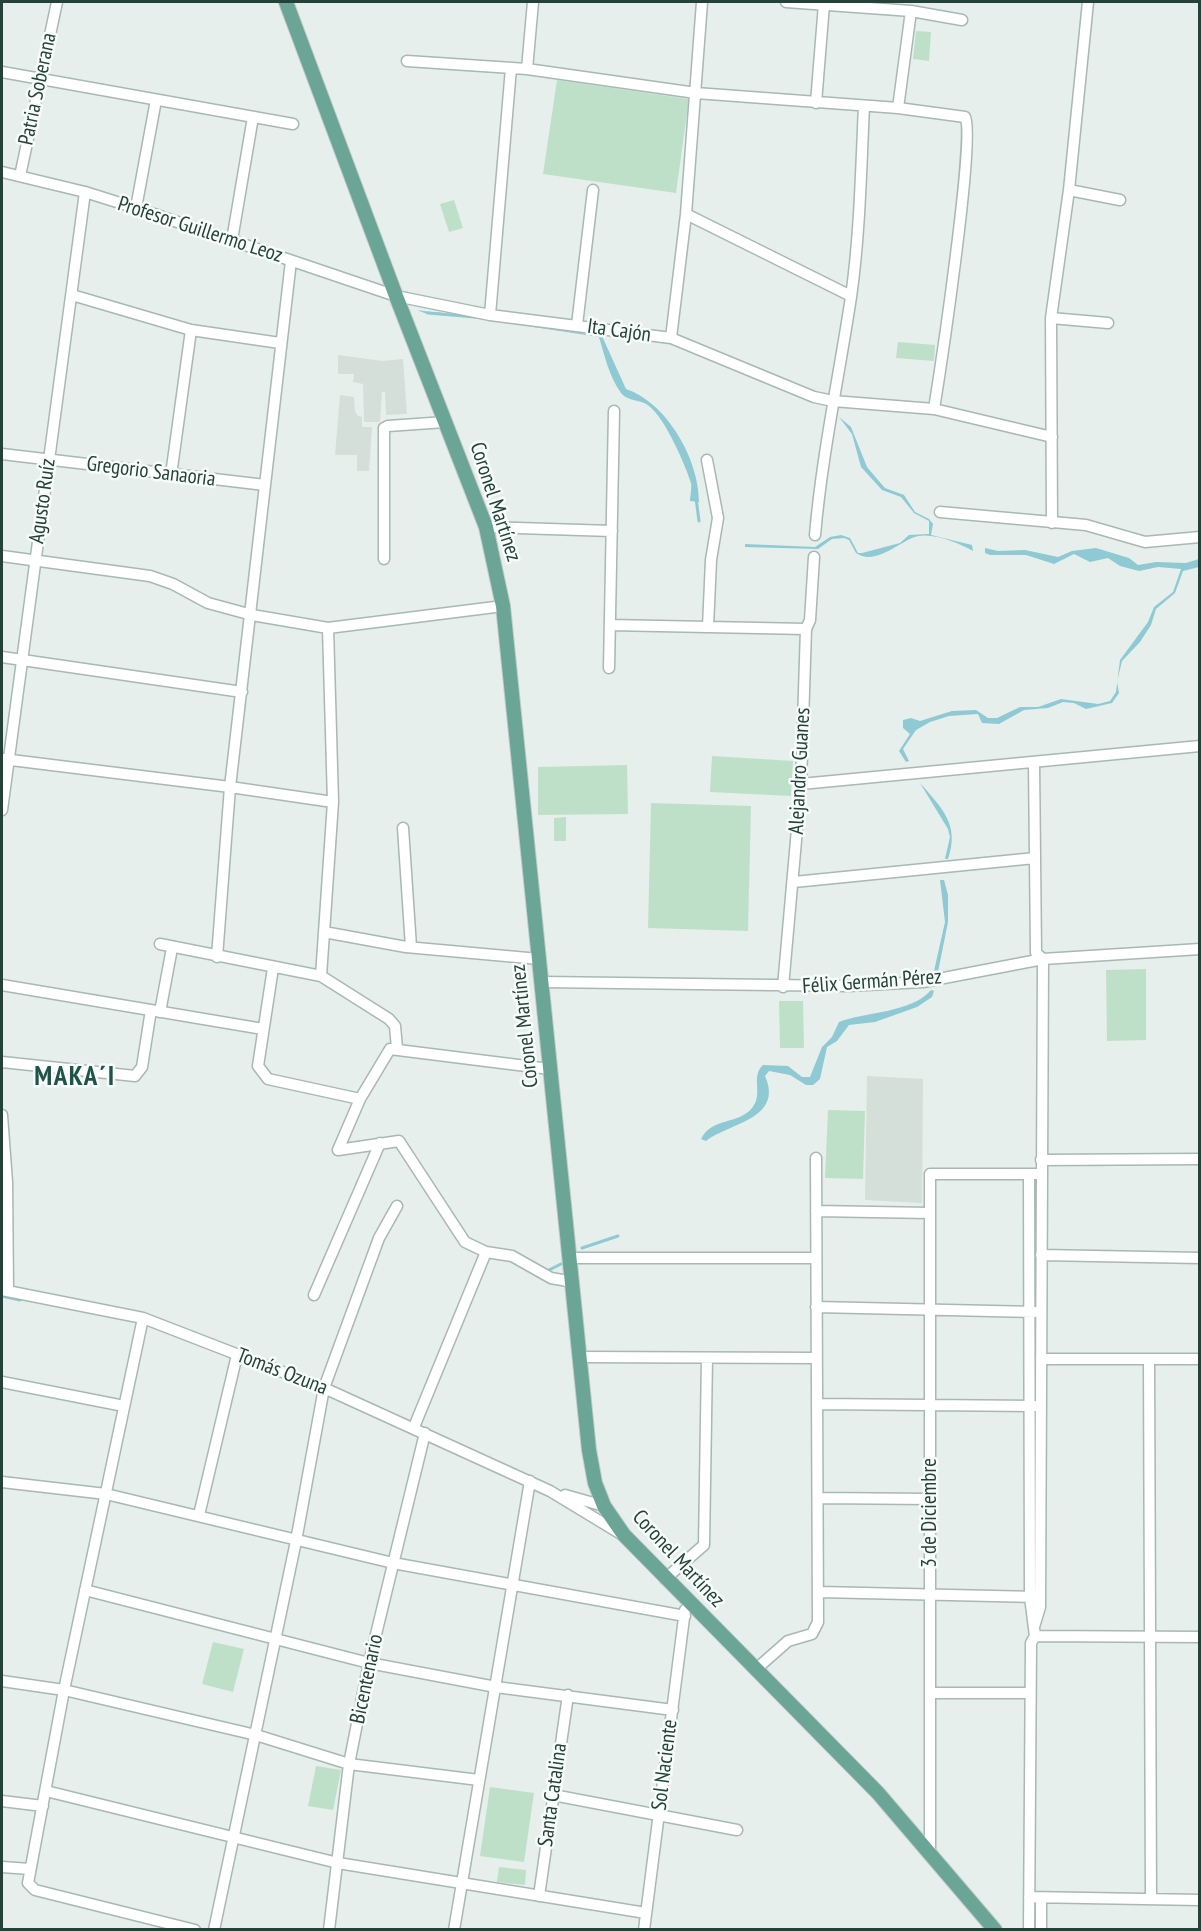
<!DOCTYPE html>
<meta charset="utf-8">
<style>
body{margin:0}
#map{position:relative;width:1201px;height:1931px;overflow:hidden;background:#e6efeb;font-family:"PT Sans Narrow",sans-serif}
canvas{display:block}
.frame{position:absolute;inset:0;border:3px solid #24423a;pointer-events:none}
</style>
<div id="map">
<canvas width="1201" height="1931"></canvas>
<div class="frame"></div>
</div>
<script>
const ctx = document.querySelector('canvas').getContext('2d');
ctx.lineJoin = 'round';
function fillPath(path, color) {
  ctx.fillStyle = color;
  ctx.fill(path, 'evenodd');
}
function stroke(path, color, width, dash) {
  ctx.strokeStyle = color;
  ctx.lineWidth = width;
  ctx.lineCap = dash ? 'butt' : 'round';
  ctx.setLineDash(dash || []);
  ctx.stroke(path);
}
function label(font, color, halo, rows, align = 'center') {
  ctx.font = font + ' "PT Sans Narrow",sans-serif';
  ctx.lineWidth = 5;
  ctx.setLineDash([]);
  ctx.textBaseline = 'middle';
  ctx.strokeStyle = halo;
  ctx.fillStyle = color;
  for (const [text, x, y, turn = 0] of rows) {
    ctx.save();
    ctx.translate(x, y);
    ctx.rotate((+turn || 0) * Math.PI / 180);
    ctx.textAlign = isNaN(turn) ? turn : align;
    if (halo) ctx.strokeText(text, 0, 0);
    ctx.fillText(text, 0, 0);
    ctx.restore();
  }
}
fillPath(new Path2D(`
 M338 355 382 361 403 359 407 414 386 415 385 392H382L380 422H364L363 384 353 382 354 374H338Z
 M340 395 354 397 355 411 358 416 362 417V427H372L369 471H357V455H335Z
 M867 1076 923 1079 922 1203 865 1200Z`), '#d4dfda');
fillPath(new Path2D(`
 M916 31 931 32 929 61 913 59Z
 M557 80 689 99 676 193 543 174Z
 M454 200 463 228 449 232 440 204Z
 M898 342 935 345 934 361 896 358Z
 M712 756 793 761 791 796 710 792Z
 M627 765 628 814 538 815V767Z
 M651 803 751 806 748 931 648 928Z
 M566 817V841H554V818Z
 M1146 969V1040L1107 1041 1106 970Z
 M779 1001H803L804 1048H780Z
 M828 1110 865 1111 863 1179 825 1178Z
 M1033 1183H1036L1037 1198 1036 1303H1033Z
 M213 1642 244 1649 233 1692 202 1684Z
 M316 1766 341 1770 333 1810 308 1806Z
 M490 1787 534 1793 524 1862 480 1856Z
 M499 1867 526 1870 525 1885 497 1882Z`), '#bfe0c8');
fillPath(new Path2D(`
 M417 310 602 336 626 389C667 403 699 459 699 502L690 501C690 496 692 489 691 483 685 464 665 418 649 406 641 399 628 402 621 393 609 376 605 357 599 337L436 312 427 314Z
 M839 417 851 427 867 467 878 480 885 488 904 495 915 512 929 519 933 524 931 535 972 545 973 551C959 543 935 533 918 536 902 539 876 567 856 553L849 540 844 538 832 539 818 549 745 547V544L815 547 830 537 841 535 850 538 858 553H862L900 543 909 535 929 534V521L914 513 901 497 882 490 861 467 852 434Z
 M985 548 998 551 1025 550 1058 557 1072 551 1096 548 1129 558 1138 565 1156 562 1186 563 1199 559V567L1183 571 1175 593 1156 609 1151 625 1140 642 1122 661 1117 682 1119 693 1112 703 1086 709 1074 703 1063 702 1048 708 1024 710 999 724 982 723 978 714 949 716 930 722 916 730 903 749 909 761 906 762 899 751 910 734 903 728V720L911 718 920 721 952 711 976 710 988 718H997L1020 707H1038L1061 699 1098 704 1110 701 1116 692 1120 660 1148 622 1154 607 1173 592 1181 569 1158 567 1139 571 1120 566 1108 558 1090 562 1074 554 1054 564 1026 555H990L985 553Z
 M920 783C942 808 960 825 948 859H945L950 837 948 829Z
 M940 880H944L948 895V922L938 972 934 971 945 922Z
 M931 990 934 991 932 997 917 1007 875 1022 849 1025 837 1041 827 1047 820 1079 813 1085H806L790 1075 769 1071 765 1076C784 1119 729 1123 706 1141L701 1139C712 1117 738 1125 752 1108 764 1094 750 1077 763 1065L788 1066 802 1077H810L822 1047 832 1037 839 1022C864 1012 912 1013 931 990Z`), '#8ec9d4');
stroke(new Path2D(`
 M428 313 475 317
 M696 498 699 521
 M582 1248 618 1236
 M547 1271 561 1264
 M2 1296 20 1300`), '#8ec9d4', 3);
const minor = new Path2D(`
 M786 2 911 11 962 20
 M407 61 527 69 696 93 898 108 965 117C976 134 940 372 934 409
 M527 69 533 2
 M2 72 293 124
 M816 103 824 4
 M898 108 911 11
 M2 172 85 192 136 208 396 296 490 315 671 338 814 397 833 401 934 409 1052 437
 M20 176 57 2
 M1069 190 1120 200
 M136 208 156 100
 M686 214 851 296
 M232 240 253 117
 M72 295 191 330 280 343
 M490 315 511 68
 M1051 318 1108 323
 M577 325 593 190
 M671 338 686 214 702 2
 M2 454 265 485
 M707 460 718 518 711 560 708 627
 M171 475 191 330
 M940 512 1086 525 1145 542 1200 537
 M1052 523 1051 318 1069 190 1088 2
 M486 527 612 531
 M815 535C822 455 839 376 851 297 860 233 861 169 864 106
 M2 556 150 576 173 584 208 603 252 615 328 628 503 606
 M384 559V428L388 426 445 422
 M610 625 806 629
 M2 657 242 692
 M609 668 614 411
 M3 759 230 787 333 802
 M1034 762 1036 953 1043 959 1040 1607 1034 1627
 M801 784 1200 746
 M2 810 85 192
 M403 828 411 947
 M794 882 1035 858
 M324 932 406 947 539 959
 M160 944 321 976 389 1019 395 1026 397 1048
 M217 957 230 787 291 261
 M273 968 258 1066 268 1079 360 1099
 M321 976 333 802 328 628
 M543 982 848 986 923 982 1043 959 1200 949
 M2 985 263 1029
 M783 987 801 784 806 629 810 620 814 557
 M160 1012 172 948
 M2 1062 135 1076 142 1067 151 1010
 M2 1115 7 1182 8 1291
 M338 1150 399 1141 465 1242 486 1252 512 1256 551 1278 573 1282
 M338 1150 360 1099 390 1049 550 1069
 M1041 1160 1200 1159
 M1029 1174 1030 1597 1035 1636 1031 1643 1029 1930
 M816 1211 930 1213
 M1041 1255 1200 1258
 M570 1258H816
 M2 1290 143 1318 324 1388 550 1491 621 1534
 M314 1295 380 1143
 M816 1307 1035 1312
 M143 1318 64 1690 28 1883 35 1890 195 1930
 M580 1357 816 1358
 M1041 1359H1200
 M1149 1359 1151 1899
 M2 1382 124 1406
 M817 1404 1035 1406
 M414 1427 486 1252
 M2 1482 106 1494 393 1563 685 1616
 M565 1495 604 1506
 M818 1498 930 1499
 M199 1515 237 1355
 M665 1579 704 1545 707 1358
 M85 1590 369 1663 496 1687 673 1710
 M819 1592 1037 1597
 M1035 1636 1200 1637
 M755 1670 788 1641 812 1634 818 1622 816 1158
 M2 1681 64 1690 256 1735 349 1764 479 1780
 M930 1693H1030
 M46 1791 338 1863 646 1913
 M553 1795 737 1830
 M2 1801 43 1806
 M930 1852V1174H1041
 M2 1867 30 1869
 M539 1896 568 1695
 M1029 1897 1200 1900
 M214 1930 296 1541 324 1388 379 1238 397 1206
 M329 1930 349 1764 369 1663 425 1433
 M454 1930 530 1481
 M644 1930 685 1610
 M1041 1930V1898`);
const major = new Path2D(`
 M286 2 396 296 486 527 503 606 589 1450 595 1483 604 1506 624 1535 878 1793 995 1930`);
stroke(minor, '#a8b8b2', 13);
stroke(major, '#c2cac8', 16);
stroke(minor, '#fff', 10);
stroke(major, '#6aa596', 14);
label('21px', '#24423a', '#f7fbf9', [
 ["Patria Soberana",38,89,-78],
 ["Profesor Guillermo Leoz",200,230,18],
 ["Ita Cajón",619,331,8],
 ["Gregorio Sanaoria",151,472,7],
 ["Agusto Ruíz",43,501,-82],
 ["Coronel Martínez",495,502,72],
 ["Alejandro Guanes",800,771,-87],
 ["Félix Germán Pérez",872,982,-4],
 ["Coronel Martínez",525,1026,-96],
 ["Tomás Ozuna",282,1372,21],
 ["3 de Diciembre",930,1513,-90],
 ["Coronel Martínez",678,1559,47],
 ["Bicentenario",367,1679,-78],
 ["Sol Naciente",665,1765,-83],
 ["Santa Catalina",553,1795,-82]
]);
ctx.letterSpacing = '1.5px';
label('bold 27px', '#1f5548', '#f7fbf9', [
 ["MAKA´I",75,1077]
]);
ctx.letterSpacing = '0px';
</script>
